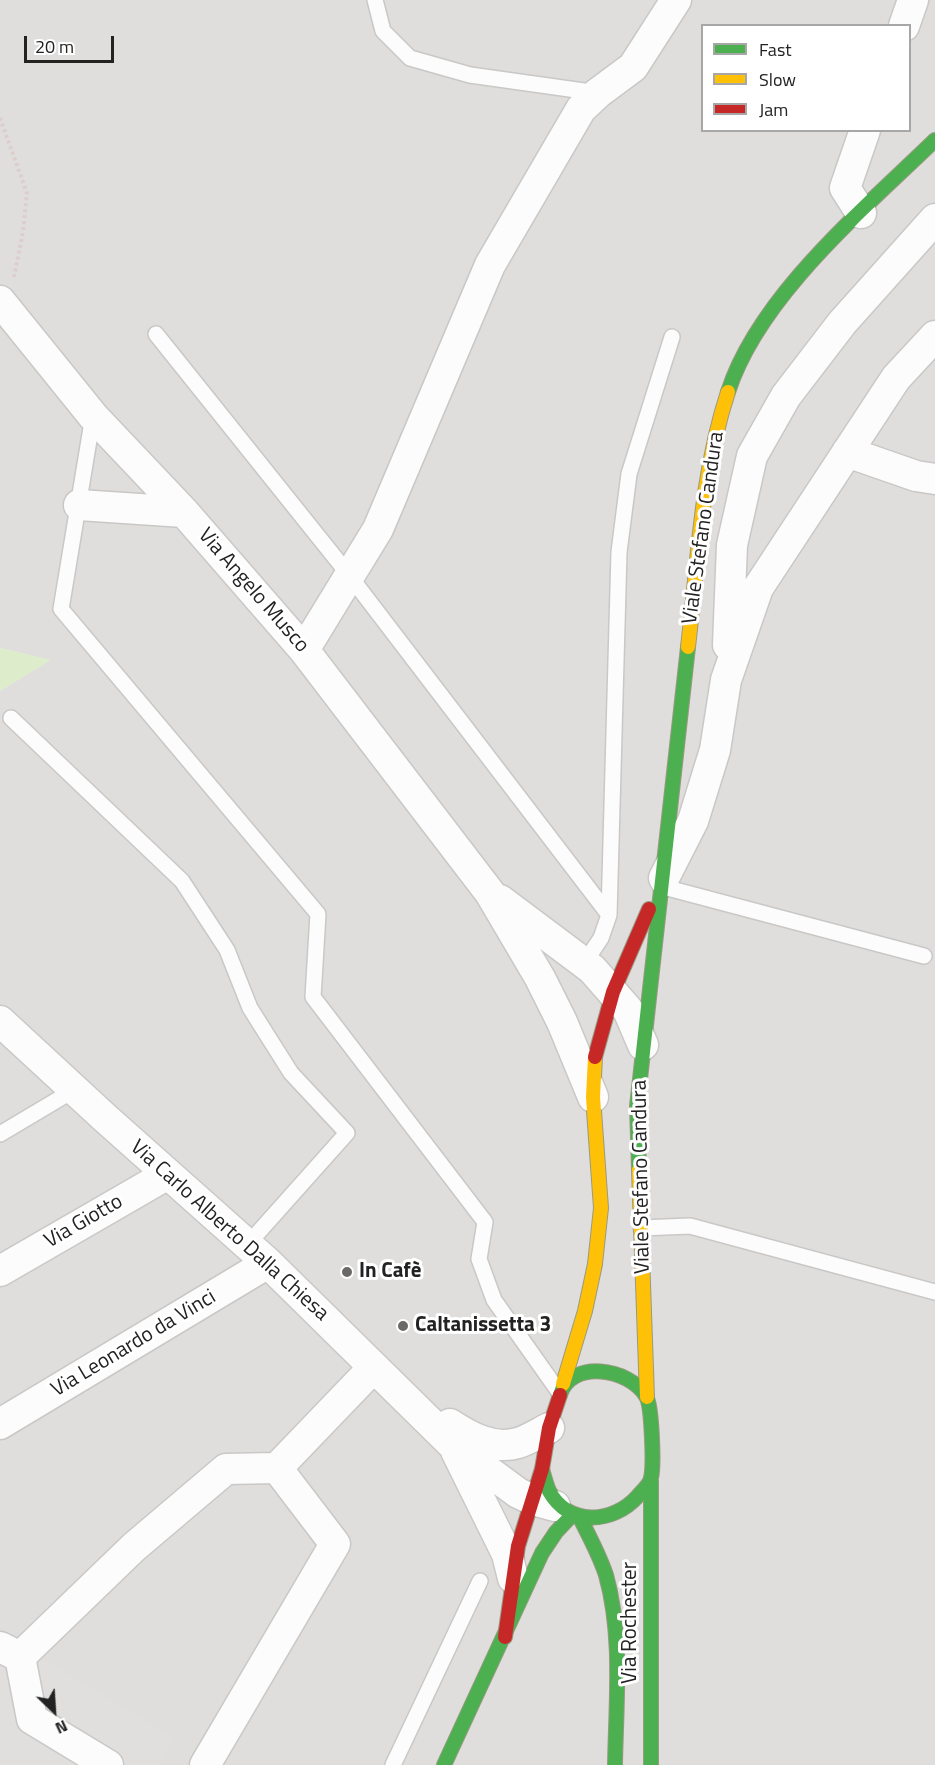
<!DOCTYPE html>
<meta charset="utf-8">
<style>
body{margin:0}
#map{position:relative;width:935px;height:1765px;overflow:hidden;background:#f0eeeb;font-family:"Titillium Web",sans-serif}
canvas{display:block}
.legend{position:absolute;left:701px;top:24px;width:210px;height:108px;box-sizing:border-box;background:#fff;border:2px solid #a7a7a7;margin:0;padding:8px 10px;list-style:none;font-size:18px;color:#222}
.legend li{display:flex;align-items:center;gap:12px;height:30px}
.legend b{width:30px;border:2px solid #a7a7a7}
.north{position:absolute;left:24px;top:1681px;width:60px;height:60px;-webkit-text-stroke:4px #fff;paint-order:stroke;rotate:155deg;font-size:16px;font-weight:700;line-height:24px;text-align:center;color:#222}
.north::after{content:'';display:block;margin:auto;width:21px;height:27px;background:#222;clip-path:polygon(50% 0,100% 100%,50% 72%,0 100%)}
.scale{position:absolute;left:24px;top:36px;width:90px;height:27px;box-sizing:border-box;border:3px solid #222;border-top:0;padding-left:8px;font-size:18px;line-height:21px;white-space:nowrap;color:#222;-webkit-text-stroke:4px #fff;paint-order:stroke}
</style>
<div id="map">
<canvas width="935" height="1765"></canvas>
<ul class="legend">
<li><b style="height:8px;background:#4caf50"></b>Fast</li>
<li><b style="height:8px;background:#ffc107"></b>Slow</li>
<li><b style="height:8px;background:#c62828"></b>Jam</li>
</ul>
<div class="north">N</div>
<div class="scale">20 m</div>
</div>
<script>
const ctx = document.querySelector('canvas').getContext('2d');
ctx.lineJoin = 'round';
function fillPath(path, color) {
  ctx.fillStyle = color;
  ctx.fill(path, 'evenodd');
}
function stroke(path, color, width, dash) {
  ctx.strokeStyle = color;
  ctx.lineWidth = width;
  ctx.lineCap = dash ? 'butt' : 'round';
  ctx.setLineDash(dash || []);
  ctx.stroke(path);
}
function label(font, color, halo, rows, align = 'center') {
  ctx.font = font + ' "Titillium Web",sans-serif';
  ctx.lineWidth = 6;
  ctx.setLineDash([]);
  ctx.textBaseline = 'middle';
  ctx.strokeStyle = halo;
  ctx.fillStyle = color;
  for (const [text, x, y, turn = 0] of rows) {
    ctx.save();
    ctx.translate(x, y);
    ctx.rotate((+turn || 0) * Math.PI / 180);
    ctx.textAlign = isNaN(turn) ? turn : align;
    if (halo) ctx.strokeText(text, 0, 0);
    ctx.fillText(text, 0, 0);
    ctx.restore();
  }
}
fillPath(new Path2D(`
 M0 0H935V1765H0V691L50 660 0 648ZM702 26H910V130H702Z`), '#dfdedc');
fillPath(new Path2D(`
 M0 648 51 660 0 691Z`), '#ddeccb');
fillPath(new Path2D(`
 M8 1638 175 1738 158 1765H0V1652Z`), '#e0dfde');
const lane = new Path2D(`
 M375 0 383 31 410 58 470 75 598 93
 M156 334 349 575 609 915
 M93 416 61 609 318 914 313 997 485 1222 479 1259 494 1300 559 1392
 M11 718 182 881 227 950 250 1008 291 1073 347 1133 248 1244
 M660 886 924 956
 M585 962 601 938 609 915 619 552 629 474 672 337
 M0 1134 74 1090
 M641 1228 690 1226 935 1292
 M393 1765 480 1581`);
const street = new Path2D(`
 M904 26 913 0
 M861 213 845 188 865 130
 M0 301 93 416 184 512 304 650 490 893 540 978 562 1022 593 1097
 M847 452 916 476 935 479
 M79 505 184 512
 M728 645 732 545 752 456 786 396 842 323 935 219
 M304 650 378 529 490 265 581 109 598 93 633 67 676 0
 M664 878 693 821 715 750 726 680 758 588 896 378 935 336
 M500 900 592 969 628 1010 643 1045
 M0 1021 104 1117 268 1263 453 1445 518 1493 533 1500 555 1506
 M0 1271 168 1174
 M0 1424 268 1263
 M450 1424C470 1437 493 1450 518 1443 528 1440 539 1433 549 1428
 M456 1451 507 1554 513 1578
 M0 1647 20 1657 32 1719 108 1765
 M20 1657 134 1547 226 1469 277 1468 374 1367
 M205 1765 335 1544 277 1468`);
const fast = new Path2D(`
 M728 392C759 296 864 209 935 140
 M639 1170 637 1106 688 647
 M542 1469C544 1476 546 1484 549 1491 569 1527 613 1524 638 1496 642 1491 650 1485 651 1478 654 1466 652 1405 646 1396 629 1368 571 1359 560 1395
 M651 1481V1765
 M579 1516C589 1536 599 1554 606 1575 623 1636 616 1703 615 1765
 M444 1765 542 1553 556 1532 573 1514`);
const slow = new Path2D(`
 M688 647C698 562 701 474 728 392
 M639 1170 647 1397
 M563 1384 585 1311 595 1264 601 1208 593 1097 595 1057`);
const jam = new Path2D(`
 M595 1057 613 992 649 909
 M505 1637 518 1546 542 1469 549 1428 560 1395`);
stroke(lane, '#c9c8c7', 18);
stroke(street, '#c9c8c7', 33);
stroke(fast, '#999a82', 16);
stroke(slow, '#999a82', 16);
stroke(jam, '#999a82', 16);
stroke(new Path2D(`
 M0 118 27 193 23 232 14 277`), '#dccecd', 4, [3, 3]);
stroke(lane, '#fdfcfc', 15);
stroke(street, '#fdfcfc', 30);
stroke(fast, '#4caf50', 14);
stroke(slow, '#ffc107', 14);
stroke(jam, '#c62828', 14);
for (const [x, y, r, color] of [
 [347,1272,6,"#6a6968"],
 [403,1326,6,"#6a6968"]
]) {
  const dot = new Path2D();
  dot.arc(x, y, r, 0, 2 * Math.PI);
  ctx.fillStyle = color;
  ctx.fill(dot);
  stroke(dot, '#fff', 2);
}
label('21px', '#222', '#fff', [
 ["Viale Stefano Candura",704,528,-82],
 ["Via Angelo Musco",253,591,49],
 ["Viale Stefano Candura",642,1177,-91],
 ["Via Giotto",84,1222,-30],
 ["Via Carlo Alberto Dalla Chiesa",229,1231,42],
 ["Via Leonardo da Vinci",134,1344,-31],
 ["Via Rochester",631,1623,-90]
]);
label('bold 21px', '#222', '#fff', [
 ["In Cafè",359,1272],
 ["Caltanissetta 3",415,1326]
], 'left');
</script>
